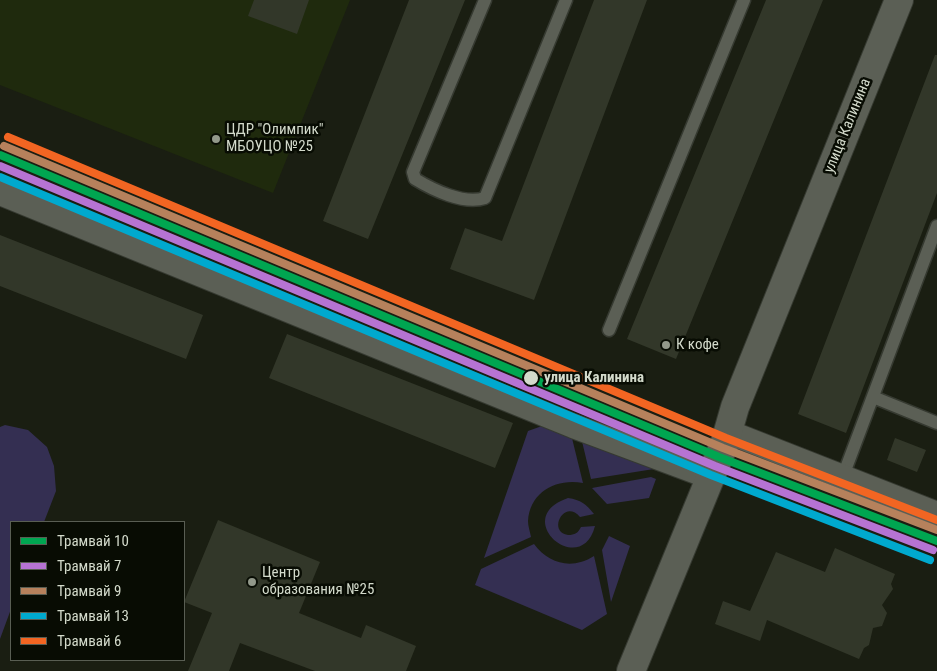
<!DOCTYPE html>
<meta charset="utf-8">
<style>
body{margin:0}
#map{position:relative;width:937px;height:671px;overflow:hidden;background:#1a1e12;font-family:"Roboto Condensed",sans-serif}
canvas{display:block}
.legend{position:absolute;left:10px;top:521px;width:175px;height:140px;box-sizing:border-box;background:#080c03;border:1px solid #595e53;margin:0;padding:6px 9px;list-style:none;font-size:15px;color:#d3dacb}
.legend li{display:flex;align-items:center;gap:10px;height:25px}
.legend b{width:25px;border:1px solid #595e53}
</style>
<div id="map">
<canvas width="937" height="671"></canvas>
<ul class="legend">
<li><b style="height:6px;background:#00a651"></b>Трамвай 10</li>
<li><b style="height:6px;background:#b673d3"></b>Трамвай 7</li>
<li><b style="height:6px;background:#b6815c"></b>Трамвай 9</li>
<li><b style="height:6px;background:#00a9ce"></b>Трамвай 13</li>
<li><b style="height:6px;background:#f26522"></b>Трамвай 6</li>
</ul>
</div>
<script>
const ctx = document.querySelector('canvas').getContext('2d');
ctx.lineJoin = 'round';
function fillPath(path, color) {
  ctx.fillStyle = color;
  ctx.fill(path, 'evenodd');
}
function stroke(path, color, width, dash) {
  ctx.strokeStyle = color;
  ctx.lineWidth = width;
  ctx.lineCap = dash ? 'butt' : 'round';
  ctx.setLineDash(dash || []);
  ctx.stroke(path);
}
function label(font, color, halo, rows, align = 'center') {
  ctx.font = font + ' "Roboto Condensed",sans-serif';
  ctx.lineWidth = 5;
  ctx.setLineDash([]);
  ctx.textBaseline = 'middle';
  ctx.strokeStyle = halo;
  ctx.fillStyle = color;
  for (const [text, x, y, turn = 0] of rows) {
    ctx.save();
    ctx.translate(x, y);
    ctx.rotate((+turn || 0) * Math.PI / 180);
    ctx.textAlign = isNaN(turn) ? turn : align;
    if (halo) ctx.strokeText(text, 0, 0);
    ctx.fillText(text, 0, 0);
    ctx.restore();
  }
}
fillPath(new Path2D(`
 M0 0H350L273 193 0 85Z`), '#1f2a0d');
fillPath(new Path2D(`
 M5 425 28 430 47 447 54 466 56 491 44 522H11V609L0 639V427Z
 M542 426 570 430 583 483C556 478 530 492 528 521 528 526 530 532 531 537L484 558 528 431Z
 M580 433 658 462 654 469 591 479Z
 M651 477 656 479 649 498 607 504 592 488Z
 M568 498C581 500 586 504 594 514L580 517C564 498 547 532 568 535 575 535 578 533 581 527L595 526C581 580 509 518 568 498Z
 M609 536 630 546 611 602 602 550Z
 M534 544C549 564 572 570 594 556L607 614 582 630 475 585 481 569Z`), '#342f52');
fillPath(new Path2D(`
 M254 0H309L297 34 248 16Z
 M409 0H465L368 239 323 221Z
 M594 0H647L534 300 450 269 465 228 502 241Z
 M766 0H823L676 359 627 339Z
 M935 55H937V193L846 433 798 414Z
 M0 235 203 315 186 359 0 286Z
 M287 334 513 423 495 468 269 378Z
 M895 438 926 450 917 472 887 460Z
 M218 520 320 562 299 613 361 638 366 625 416 646 406 671H315L240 643 229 671H188L212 613 184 602Z
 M835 548 895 574 891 584 893 589 882 605 887 613 882 626 873 628 869 645 864 648 859 659 767 620 760 641 715 624 723 601 750 611 776 552 825 572Z`), '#323729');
const lane = new Path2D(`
 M485 0 413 172 415 179C433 190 464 205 485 198L566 0
 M609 330 744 0
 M873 397 937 423
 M843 476 937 226`);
const street = new Path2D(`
 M0 193 573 426 710 477
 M728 432 937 514`);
const secondary = new Path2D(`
 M631 671 725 442 735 407 899 0`);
stroke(lane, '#363a31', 15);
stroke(street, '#363a31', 26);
stroke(secondary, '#363a31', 30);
stroke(lane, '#5b5f55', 12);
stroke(street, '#5b5f55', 24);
stroke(secondary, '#5b5f55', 28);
stroke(new Path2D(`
 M0 155 719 457 937 541`), '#00a651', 8);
stroke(new Path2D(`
 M0 166 715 466 933 550`), '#b673d3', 8);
stroke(new Path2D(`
 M4 146 723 448 937 530`), '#b6815c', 8);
stroke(new Path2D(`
 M0 177 711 475 930 560`), '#00a9ce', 8);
stroke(new Path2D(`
 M8 137 726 438 937 520`), '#f26522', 8);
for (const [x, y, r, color] of [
 [216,139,5,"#92988a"],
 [666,345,5,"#92988a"],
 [531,378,8,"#d3dacb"],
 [252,582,5,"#92988a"]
]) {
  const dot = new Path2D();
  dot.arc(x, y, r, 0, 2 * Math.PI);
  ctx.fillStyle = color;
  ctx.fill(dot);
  stroke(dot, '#080c03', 2);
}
label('15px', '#d3dacb', '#080c03', [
 ["улица Калинина",848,126,-68]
]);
label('15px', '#d3dacb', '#080c03', [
 ["ЦДР \"Олимпик\"",226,130],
 ["МБОУЦО №25",226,147],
 ["К кофе",676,345],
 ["Центр",262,573],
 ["образования №25",262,590]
], 'left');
label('bold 15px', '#d3dacb', '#080c03', [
 ["улица Калинина",544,378]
], 'left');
</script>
